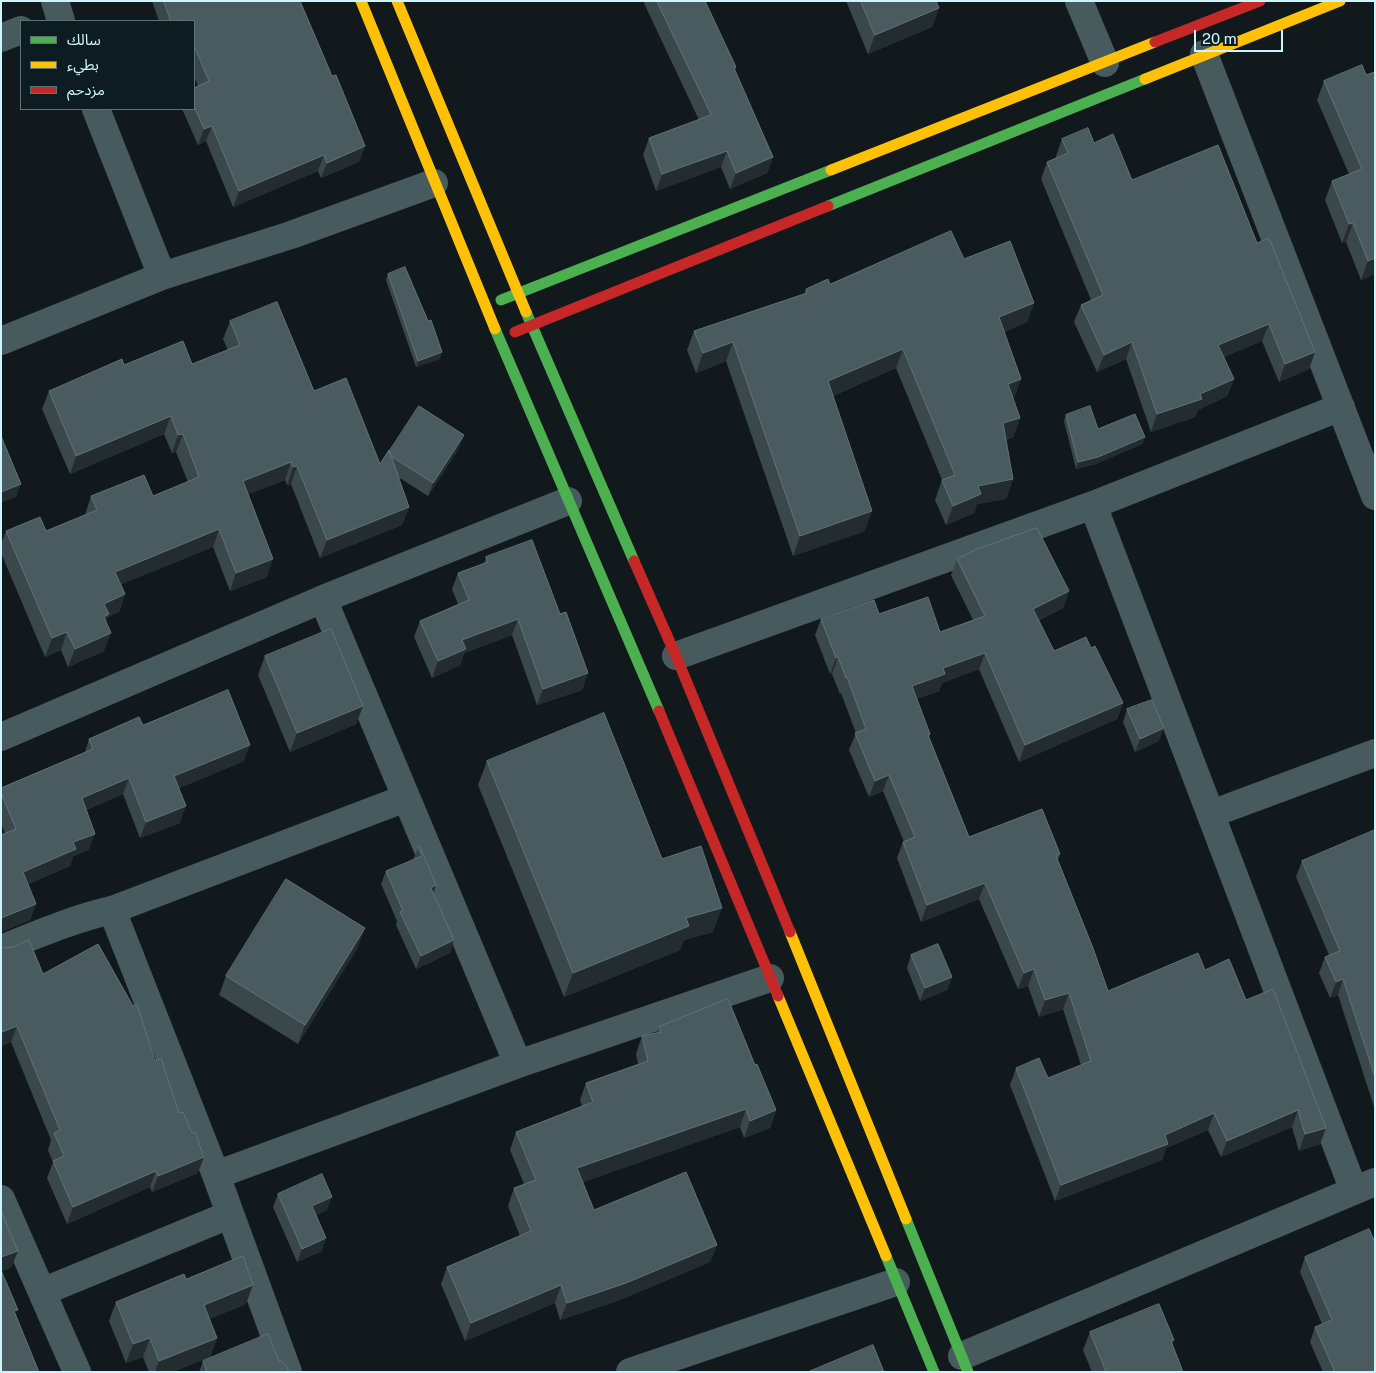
<!DOCTYPE html>
<meta charset="utf-8">
<style>
body{margin:0}
#map{position:relative;width:1376px;height:1373px;overflow:hidden;background:#11191c;font-family:"Public Sans","Noto Sans Arabic",sans-serif}
canvas{display:block}
.frame{position:absolute;inset:0;border:2px solid #cef5fe;pointer-events:none}
.legend{position:absolute;left:20px;top:20px;width:175px;height:90px;box-sizing:border-box;background:#0d1c20;border:1px solid #5a7379;margin:0;padding:6px 9px;list-style:none;font-size:15px;color:#cef5fe}
.legend li{display:flex;align-items:center;gap:10px;height:25px}
.legend b{width:25px;border:1px solid #5a7379}
.scale{position:absolute;left:1194px;top:30px;width:89px;height:22px;box-sizing:border-box;border:2px solid #cef5fe;border-top:0;padding-left:6px;font-size:15px;line-height:18px;white-space:nowrap;color:#cef5fe;-webkit-text-stroke:4px #0d1c20;paint-order:stroke}
</style>
<div id="map">
<canvas width="1376" height="1373"></canvas>
<div class="frame"></div>
<ul class="legend">
<li><b style="height:6px;background:#4caf50"></b>سالك</li>
<li><b style="height:6px;background:#ffc107"></b>بطيء</li>
<li><b style="height:6px;background:#c62828"></b>مزدحم</li>
</ul>
<div class="scale">20 m</div>
</div>
<script>
const ctx = document.querySelector('canvas').getContext('2d');
ctx.lineJoin = 'round';
function stroke(path, color, width, dash) {
  ctx.strokeStyle = color;
  ctx.lineWidth = width;
  ctx.lineCap = dash ? 'butt' : 'round';
  ctx.setLineDash(dash || []);
  ctx.stroke(path);
}
function fillPath(path, color) {
  ctx.fillStyle = color;
  ctx.fill(path, 'evenodd');
}
stroke(new Path2D(`
 M55 1 61 21
 M1079 1 1105 63
 M1 38 21 30
 M1204 54 1375 496
 M96 109 162 276
 M1 341 162 276 291 235 434 183
 M1093 505 1354 1191
 M323 599 518 1064
 M676 656 1093 505 1341 407
 M1 737 323 599 568 501
 M1211 814 1375 753
 M112 910 216 1175 288 1372
 M1 949C38 934 73 919 112 910L406 798
 M216 1175 518 1064 770 978
 M1 1199 77 1372
 M42 1292 229 1215
 M962 1356 1375 1182
 M630 1372 896 1282`), '#475a5d', 28);
stroke(new Path2D(`
 M828 206 1145 79
 M501 300 831 170
 M526 312 634 561
 M495 329 659 711
 M906 1219 968 1372
 M886 1256 934 1372`), '#4caf50', 11);
stroke(new Path2D(`
 M361 1 495 329
 M397 1 526 312
 M1145 79 1340 1
 M831 170 1155 42
 M790 932 906 1219
 M778 996 886 1256`), '#ffc107', 11);
stroke(new Path2D(`
 M1155 42 1260 1
 M515 332 828 206
 M634 561 676 656 790 932
 M659 711 778 996`), '#c62828', 11);
fillPath(new Path2D(`
 M152 1H300L332 76 365 146 359 162 321 178 318 171 233 207 206 141 198 145 182 109H194V88L198 86 194 76V21H159Z
 M643 1H705L736 67 735 70 773 157 767 173 730 189 721 167 656 191 643 155 649 138 699 120Z
 M846 1H936L939 8 932 27 868 54Z
 M1375 72V274L1361 280 1346 242 1342 243 1325 200 1332 181 1349 174 1317 100 1324 81 1366 75Z
 M1062 139 1094 143 1132 180 1257 243 1315 352 1309 369 1279 382 1262 341 1224 357 1234 379 1227 396 1198 410 1195 417 1151 432 1126 359 1097 372 1074 322 1081 305 1091 300 1041 179 1047 162 1056 158V156Z
 M964 259 1034 303 1027 322 1004 332 1021 379 1013 399 1020 418 1013 437 1006 440 1013 479 1006 499 977 504 974 513 946 525 935 500 942 480 896 368 833 396 865 531 793 556 726 361 696 373 687 350 694 331 804 294 806 289 830 284Z
 M388 274 428 321 440 359 416 367 386 280Z
 M230 321 314 391 380 464 389 452 459 448 428 496 398 477 409 507 402 525 320 558 291 484 287 485 285 480 248 494 267 577 230 591 213 547 121 584 125 594 119 612 108 617 106 622 104 651 68 667 61 650 45 657 1 553V544L6 531H46L85 515 91 496H153L188 482 176 452 172 453 164 434 70 474 42 409 49 391 124 365 192 364 228 350 223 339Z
 M1066 415 1098 429 1145 437 1142 444 1096 464 1076 469 1064 421Z
 M486 557 560 614 588 673 582 690 537 705 512 635 464 653 460 665 432 678 414 637 420 621 458 604 452 589 458 573 484 564Z
 M957 559 1069 591 1063 608 1039 620 1054 651 1091 648 1123 703 1117 719 1019 762 979 669 942 683 939 691 917 699 930 734 929 737 969 837 1060 854 1058 860 1108 991 1205 970 1246 1000 1326 1128 1320 1144 1299 1151 1292 1127 1221 1157 1208 1130 1166 1148 1162 1160 1055 1201 1010 1085 1016 1068 1048 1078 1081 1065 1063 1009 1039 1017 1028 986 1018 989 979 899 921 922 897 858 903 842H904L883 791 869 797 849 750 856 733 841 693 840 694 832 674H830L815 635 821 619 879 614 940 632 973 620 951 575Z
 M265 656 363 706 356 724 290 752 258 675Z
 M1127 709 1159 741 1135 752 1123 722Z
 M143 725 244 761 179 788 180 823 140 838 123 794 86 810 89 850 73 856 70 866 28 884 36 904 30 920 1 932V835L5 833 1 824V788L85 752 89 739Z
 M487 761 662 859 713 932 684 940 680 950 564 997 478 785Z
 M1375 830V1110L1338 995 1330 998 1319 973 1325 957 1329 955 1296 877 1302 861Z
 M420 846 433 894 454 940 450 953 416 969 396 925 397 921 381 884 386 871 413 860 418 847Z
 M1 946 43 974 155 1061 198 1173 152 1192 150 1187 67 1224 47 1178 53 1162 48 1150 51 1140 11 1042 1 1046Z
 M358 947 298 1044 219 995 226 976Z
 M911 955 952 977 947 990 920 1001 907 968Z
 M659 1027 755 1065 776 1110 770 1128 744 1138 740 1127 583 1182 594 1210 717 1245 710 1262 620 1300 560 1320 555 1303 465 1341 441 1284 447 1267 520 1236 508 1206 514 1188 524 1184 510 1150 516 1132 582 1106 580 1100 586 1083 638 1064 636 1054 642 1036 657 1033Z
 M278 1194 327 1210 316 1215 322 1251 297 1262 273 1207Z
 M1305 1257 1375 1372H1323L1310 1342 1315 1327 1322 1324 1300 1272Z
 M186 1279 246 1304 209 1319 217 1338 210 1357 173 1372H149L143 1357 126 1363 109 1321 116 1302Z
 M1090 1332 1174 1340 1172 1344 1183 1372H1092L1083 1350Z
 M203 1361H279L289 1372H199Z`), '#3a484b');
fillPath(new Path2D(`
 M939 8 932 27 868 54 875 35Z
 M212 126 206 141 198 145 204 129Z
 M365 146 359 162 321 178 327 163Z
 M727 151 721 167 656 191 662 174Z
 M324 155 318 171 233 207 239 191Z
 M773 157 767 173 730 189 736 173Z
 M1353 223 1346 242 1342 243 1349 224Z
 M1375 258V274L1361 280 1368 261Z
 M1034 303 1027 322 992 337 999 317Z
 M1269 324 1262 341 1212 362 1218 345Z
 M733 342 726 361 696 373 703 353Z
 M1132 342 1126 359 1097 372 1104 355Z
 M903 349 896 368 821 401 828 381Z
 M442 352 440 359 416 367 418 361Z
 M1315 352 1309 369 1279 382 1285 364Z
 M1021 379 1014 399 1001 404 1008 384Z
 M1234 379 1227 396 1198 410 1195 417 1151 432 1157 414Z
 M171 416 164 434 70 474 76 456Z
 M1020 418 1013 437 996 443 1003 423Z
 M183 434 176 452 172 453 178 435Z
 M464 435 459 448 428 496 433 483Z
 M1145 437 1142 444 1096 464 1076 469 1078 462Z
 M291 462 285 480 237 499 243 481Z
 M297 466 291 484 287 485 293 467Z
 M1013 479 1006 499 977 504 974 513 946 525 953 506 978 486Z
 M21 484 16 497 1 503V492Z
 M409 507 402 525 320 558 327 540Z
 M872 511 865 531 793 556 800 536Z
 M219 529 213 547 108 590 115 572Z
 M273 559 267 577 230 591 236 573Z
 M1069 591 1063 608 1027 625 1033 609Z
 M125 594 119 612 108 617 102 632 104 604Z
 M518 619 512 635 464 653 460 665 432 678 438 661 462 640Z
 M67 632 61 650 45 657 52 638Z
 M111 633 104 651 68 667 75 649Z
 M985 653 979 669 942 683 939 691 906 703 912 686 943 668Z
 M838 657 832 674H830L836 658Z
 M588 673 582 690 537 705 543 689Z
 M1123 703 1117 719 1019 762 1025 745Z
 M363 706 356 724 290 752 297 733Z
 M1164 728 1159 741 1135 752 1140 739Z
 M250 745 244 761 168 793 174 776Z
 M889 775 883 791 869 797 875 781Z
 M129 778 123 794 76 815 82 798Z
 M186 806 180 823 140 838 146 822Z
 M95 834 89 850 73 856 70 866 17 888 23 872 73 842Z
 M985 883 979 899 921 922 927 905Z
 M436 885 432 898 431 888Z
 M36 904 30 920 1 932V918Z
 M722 908 713 932 684 940 680 950 564 997 573 973 686 918Z
 M365 928 358 947 298 1044 305 1025Z
 M454 940 450 953 416 969 421 956Z
 M1034 969 1028 986 1018 989 1024 973Z
 M952 977 947 990 920 1001 925 988Z
 M1343 979 1338 995 1330 998 1336 982Z
 M1069 993 1063 1009 1039 1017 1045 1000Z
 M17 1026 11 1042 1 1046 2 1032Z
 M746 1109 740 1127 571 1186 577 1168Z
 M776 1110 770 1128 744 1138 750 1121Z
 M1298 1110 1292 1127 1221 1157 1227 1141Z
 M1214 1113 1208 1130 1166 1148 1162 1160 1055 1201 1061 1185 1165 1135Z
 M1326 1128 1320 1144 1299 1151 1305 1134Z
 M204 1157 198 1173 152 1192 158 1176Z
 M156 1171 150 1187 67 1224 73 1207Z
 M332 1197 327 1210 308 1218 312 1206Z
 M326 1238 322 1251 297 1262 302 1249Z
 M717 1245 710 1262 620 1300 560 1320 567 1303Z
 M18 1251 11 1268 1 1272V1257Z
 M253 1285 246 1304 197 1324 204 1305Z
 M561 1285 555 1303 465 1341 471 1323Z
 M150 1338 143 1357 126 1363 133 1344Z
 M217 1338 210 1357 173 1372H155L159 1361Z`), '#232d30');
const building = new Path2D(`
 M164 1H300L332 76 336 75 365 146 327 163 324 155 239 191 212 126 204 129 194 106V88L209 81 194 46V21H183V20L179 21H171Z
 M657 1H705L736 67 734 68 773 157 736 173 727 151 662 174 649 138 711 115Z
 M861 1H936L939 8 875 35Z
 M1362 65 1366 75 1375 72V258L1368 261 1353 223 1349 224 1332 181 1362 169 1324 81Z
 M1088 128 1094 143 1113 134 1132 180 1218 145 1257 243 1269 238 1315 352 1285 364 1269 324 1218 345 1234 379 1200 394 1202 399 1157 414 1132 342 1104 355 1081 305 1103 295 1047 162 1068 153 1062 139Z
 M951 231 964 259 1010 241 1034 303 999 317 1021 379 1008 384 1020 418 1003 423 1013 479 978 486 981 494 953 506 942 480 955 475 903 349 828 381 872 511 800 536 733 342 703 353 694 331 807 293 806 289 828 279 830 284Z
 M405 267 428 321 431 320 442 352 418 361 388 274Z
 M277 302 314 391 346 378 380 464 389 450 409 507 327 540 297 466 293 467 291 462 243 481 273 559 236 573 219 529 115 572 125 594 104 604 109 614 104 617 111 633 75 649 67 632 52 638 6 531 40 517 46 531 97 510 91 496 144 475 153 496 199 477 183 434 178 435 171 416 76 456 49 391 122 359 124 365 183 341 192 364 240 345 230 321Z
 M419 406 464 435 433 483 391 456 389 452Z
 M1090 406 1098 429 1135 414 1145 437 1098 457 1078 462 1066 415Z
 M1 436 21 484 1 492Z
 M1037 528 1069 591 1033 609 1054 651 1086 637 1091 648 1095 646 1123 703 1025 745 985 653 943 668 945 674 912 686 930 734 928 735 969 837 1042 809 1060 854 1056 856 1093 948 1108 991 1198 953 1205 970 1229 959 1246 1000 1273 989 1326 1128 1305 1134 1298 1110 1227 1141 1214 1113 1165 1135 1168 1144 1061 1185 1016 1068 1039 1058 1048 1078 1091 1061 1069 993 1045 1000 1034 969 1024 973 985 883 927 905 903 842 915 837 889 775 875 781 855 733 866 729 847 677 846 678 838 657 836 658 821 619 874 600 879 614 928 597 940 632 985 616 957 559 975 550Z
 M532 540 560 614 566 612 588 673 543 689 518 619 462 640 466 649 438 661 420 621 469 600 458 573 488 562 486 557Z
 M331 629 363 706 297 733 265 656Z
 M228 690 250 745 174 776 186 806 146 822 129 778 82 798 95 834 73 842 76 849 23 872 36 904 1 918V835L16 829 1 793V788L93 749 89 739 139 717 143 725Z
 M1152 700 1164 728 1140 739 1127 709Z
 M604 713 662 859 701 846 722 908 686 918 689 926 573 973 487 761Z
 M1375 830V1077L1343 979 1336 982 1325 957 1340 951 1302 861Z
 M420 846 436 885 431 888 454 940 421 956 400 912 403 911 386 871 422 856 418 847Z
 M286 879 365 928 305 1025 226 976Z
 M29 940 43 974 98 944 133 1006 137 1004 155 1061 161 1058 179 1113 183 1112 192 1133 195 1132 204 1157 158 1176 156 1171 73 1207 53 1161 64 1156 54 1133 60 1130 17 1026 2 1032 1 1031V946L4 948 13 947Z
 M938 944 952 977 925 988 911 955Z
 M728 999 755 1065 757 1064 776 1110 750 1121 746 1109 577 1168 594 1210 686 1172 717 1245 626 1283 567 1303 561 1285 471 1323 447 1267 531 1231 514 1188 536 1180 516 1132 593 1102 586 1083 648 1061 642 1036 661 1032 659 1027Z
 M322 1174 332 1197 312 1206 326 1238 302 1249 278 1194Z
 M1 1211 18 1251 1 1257Z
 M1369 1229 1375 1242V1372H1335L1315 1327 1332 1320 1305 1257Z
 M243 1256 253 1285 204 1305 217 1338 159 1361 150 1338 133 1344 116 1302 184 1274 186 1279Z
 M1 1270 18 1310 14 1311 39 1372H1Z
 M1159 1304 1174 1340 1171 1341 1183 1372H1106L1090 1332Z
 M268 1334 279 1361H281L287 1367 289 1372H207L203 1361Z
 M873 1345 884 1372H808Z`);
fillPath(building, '#4a5b5f');
stroke(building, '#5f7378', 1);
</script>
